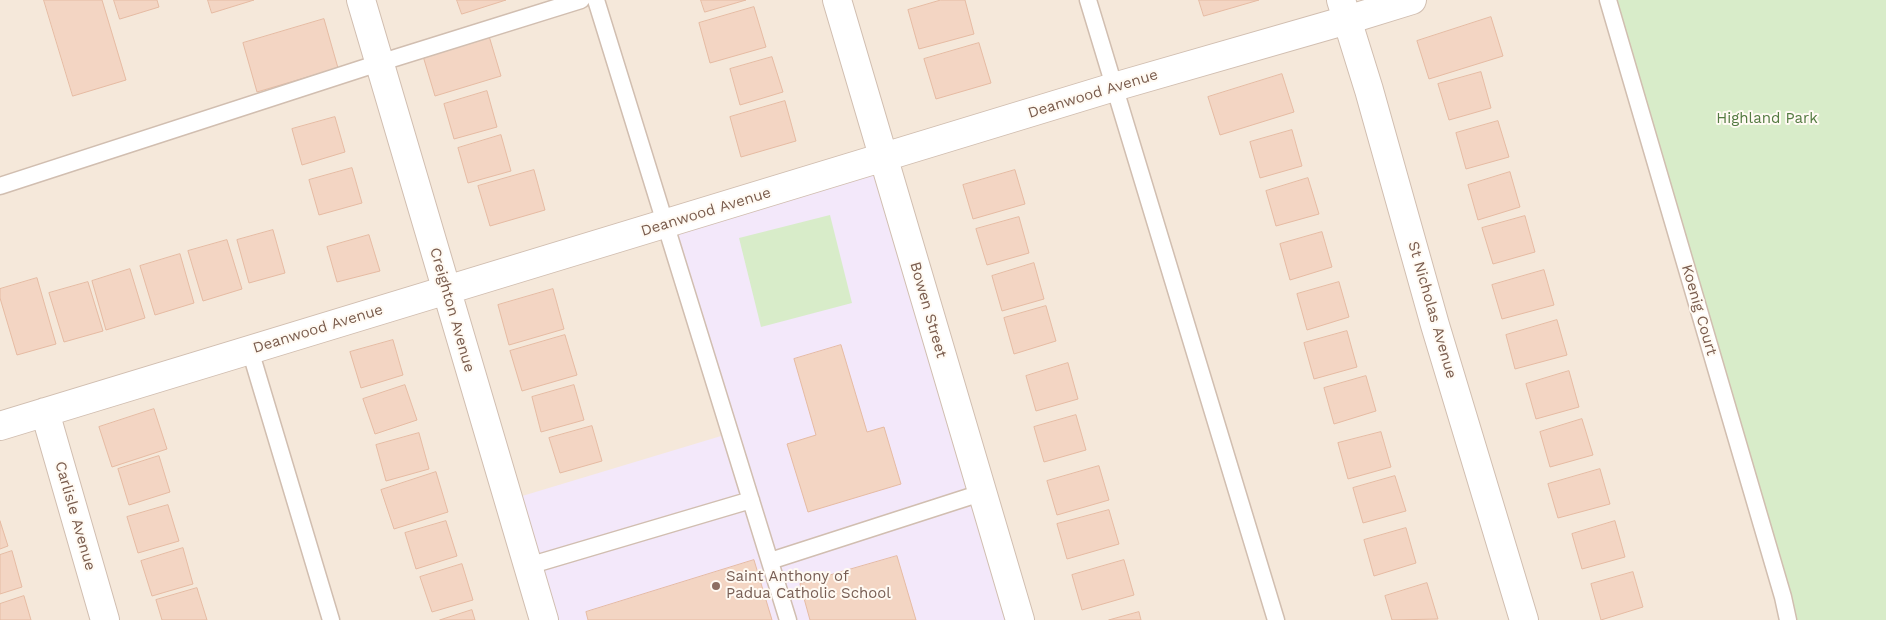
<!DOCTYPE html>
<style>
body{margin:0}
canvas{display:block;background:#fdf6ec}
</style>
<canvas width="1886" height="620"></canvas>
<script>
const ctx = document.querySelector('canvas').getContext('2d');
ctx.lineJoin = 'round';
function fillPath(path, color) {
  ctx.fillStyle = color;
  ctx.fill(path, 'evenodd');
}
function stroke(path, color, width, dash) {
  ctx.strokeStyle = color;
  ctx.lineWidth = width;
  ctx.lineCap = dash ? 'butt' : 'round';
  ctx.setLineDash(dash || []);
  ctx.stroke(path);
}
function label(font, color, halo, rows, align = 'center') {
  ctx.font = font + ' "Work Sans",sans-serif';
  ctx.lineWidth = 4;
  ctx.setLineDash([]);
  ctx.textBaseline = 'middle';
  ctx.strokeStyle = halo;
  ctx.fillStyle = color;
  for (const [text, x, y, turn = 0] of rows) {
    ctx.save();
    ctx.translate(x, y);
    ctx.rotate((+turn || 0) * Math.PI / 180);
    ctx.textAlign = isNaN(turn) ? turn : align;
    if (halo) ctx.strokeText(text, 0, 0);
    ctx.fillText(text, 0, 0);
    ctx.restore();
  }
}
fillPath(new Path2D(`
 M0 0H1886V620H0Z`), '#f5e8da');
fillPath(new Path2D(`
 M885 159 1020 620H544L509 500 731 433 667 224Z`), '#f3e8fa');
fillPath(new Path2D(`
 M1608 0H1886V620H1788Z
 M830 215 852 303 761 327 739 238Z`), '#d8ecc9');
const building = new Path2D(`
 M44 0H102L126 80 73 96Z
 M114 0H157L159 7 120 19Z
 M208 0H254L212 13Z
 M457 0H506L462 14Z
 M701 0H746L705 12Z
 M941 0H965L974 34 919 49 908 10Z
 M1199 0H1259L1204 16Z
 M754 7 766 47 710 63 699 23Z
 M1491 17 1503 56 1429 79 1417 41Z
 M324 19 338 68 257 92 243 43Z
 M489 36 501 76 435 96 423 56Z
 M979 43 991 83 936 99 924 59Z
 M772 57 783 92 740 105 730 69Z
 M1481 72 1491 108 1449 120 1438 84Z
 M1282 74 1294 112 1220 135 1208 97Z
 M487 91 497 127 454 139 444 104Z
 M785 101 796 141 741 157 730 117Z
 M335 117 345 152 302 165 292 129Z
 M1498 121 1509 157 1466 169 1456 133Z
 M1292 130 1302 166 1260 178 1250 142Z
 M501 135 511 171 468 183 458 148Z
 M352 168 362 203 319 215 309 180Z
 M534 170 545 210 490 226 478 186Z
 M1015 170 1025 204 973 219 963 185Z
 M1510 172 1520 207 1478 220 1468 185Z
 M1308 178 1319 214 1276 226 1266 191Z
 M1525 216 1535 252 1493 264 1482 228Z
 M1019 217 1029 253 987 265 976 229Z
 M273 230 285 273 249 283 237 240Z
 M1322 232 1332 267 1290 280 1280 244Z
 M369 235 380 271 337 282 327 247Z
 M227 240 242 289 203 301 188 251Z
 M180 254 194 303 155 315 140 266Z
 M1034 263 1044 299 1002 311 992 276Z
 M130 269 145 318 106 330 92 281Z
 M1544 270 1554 305 1502 319 1492 285Z
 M37 278 56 344 17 355 0 298V289Z
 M88 282 103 331 64 342 49 293Z
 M1339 282 1349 317 1307 330 1297 294Z
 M553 289 564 329 509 345 498 305Z
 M1046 306 1056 341 1014 354 1004 318Z
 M1557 320 1567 355 1515 369 1506 335Z
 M1347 331 1357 367 1314 379 1304 343Z
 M565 335 577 375 522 391 510 351Z
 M393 340 403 375 361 388 350 352Z
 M841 345 867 432 884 427 901 484 808 512 787 444 816 435 794 359Z
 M1068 363 1078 399 1036 411 1026 376Z
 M1569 371 1579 407 1536 419 1526 384Z
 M1366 376 1376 411 1334 424 1324 388Z
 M405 385 417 420 375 434 363 399Z
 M574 385 584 420 541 432 532 397Z
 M154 409 167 449 112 467 99 427Z
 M1076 415 1086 450 1044 462 1034 427Z
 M1582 419 1593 455 1550 467 1540 432Z
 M592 426 602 461 560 473 549 438Z
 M1381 432 1391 467 1348 479 1338 443Z
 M419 433 429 469 386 481 376 445Z
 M159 456 170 492 129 505 118 469Z
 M1099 466 1109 500 1057 515 1047 481Z
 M1600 469 1610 504 1558 518 1548 484Z
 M436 472 448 512 394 529 381 490Z
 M1395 476 1406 511 1363 523 1353 488Z
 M168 505 179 541 138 553 127 517Z
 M1109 510 1119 544 1067 559 1057 524Z
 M0 521 8 546 0 549Z
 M446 521 457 556 416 569 405 533Z
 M1615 521 1625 557 1582 569 1572 534Z
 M1406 528 1416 563 1374 576 1364 540Z
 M183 548 193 584 152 596 141 561Z
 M12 551 22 587 0 594V555Z
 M897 556 916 620H810L800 584Z
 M754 560 772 620H588L586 612Z
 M1124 560 1134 595 1082 610 1072 575Z
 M462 564 473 600 432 612 420 577Z
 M1633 572 1643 607 1601 620 1591 584Z
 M1427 583 1438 619 1392 620 1385 596Z
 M197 588 207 620H162L156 600Z
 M24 596 31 620H0V604Z
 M472 610 475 620H440Z
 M1139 612 1141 620H1109Z`);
fillPath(building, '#f3d5c3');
stroke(building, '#e6bba3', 1);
const service = new Path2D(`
 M596 0 788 620
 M1088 0 1276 620
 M1608 0 1783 597 1788 620
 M0 186 379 63 581 0
 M250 350 331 620
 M770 561 981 493
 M528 566 751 500`);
const minor = new Path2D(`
 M361 0 544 620
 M837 0 1020 620
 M1341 0 1369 90 1435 325 1524 620
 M45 412 105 620
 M0 426 1114 87 1347 20 1412 0`);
stroke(service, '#d1beb0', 19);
stroke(minor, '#d1beb0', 30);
stroke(service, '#fff', 16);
stroke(minor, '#fff', 28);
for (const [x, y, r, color] of [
 [716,586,5,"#8d6e63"]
]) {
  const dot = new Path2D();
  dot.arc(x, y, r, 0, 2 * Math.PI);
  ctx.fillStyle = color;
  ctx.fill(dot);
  stroke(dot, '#fffaf3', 2);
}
label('15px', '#7a5c4d', '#fffaf3', [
 ["Deanwood Avenue",1093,94,-17],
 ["Deanwood Avenue",706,212,-17],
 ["Creighton Avenue",452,310,74],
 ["Bowen Street",928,310,74],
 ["St Nicholas Avenue",1432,310,74],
 ["Koenig Court",1699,310,74],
 ["Deanwood Avenue",318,329,-17],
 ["Carlisle Avenue",75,516,74]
]);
label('15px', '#537a41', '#fffaf3', [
 ["Highland Park",1767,119]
]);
label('15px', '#785e54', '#fffaf3', [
 ["Saint Anthony of",726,577],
 ["Padua Catholic School",726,594]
], 'left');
</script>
